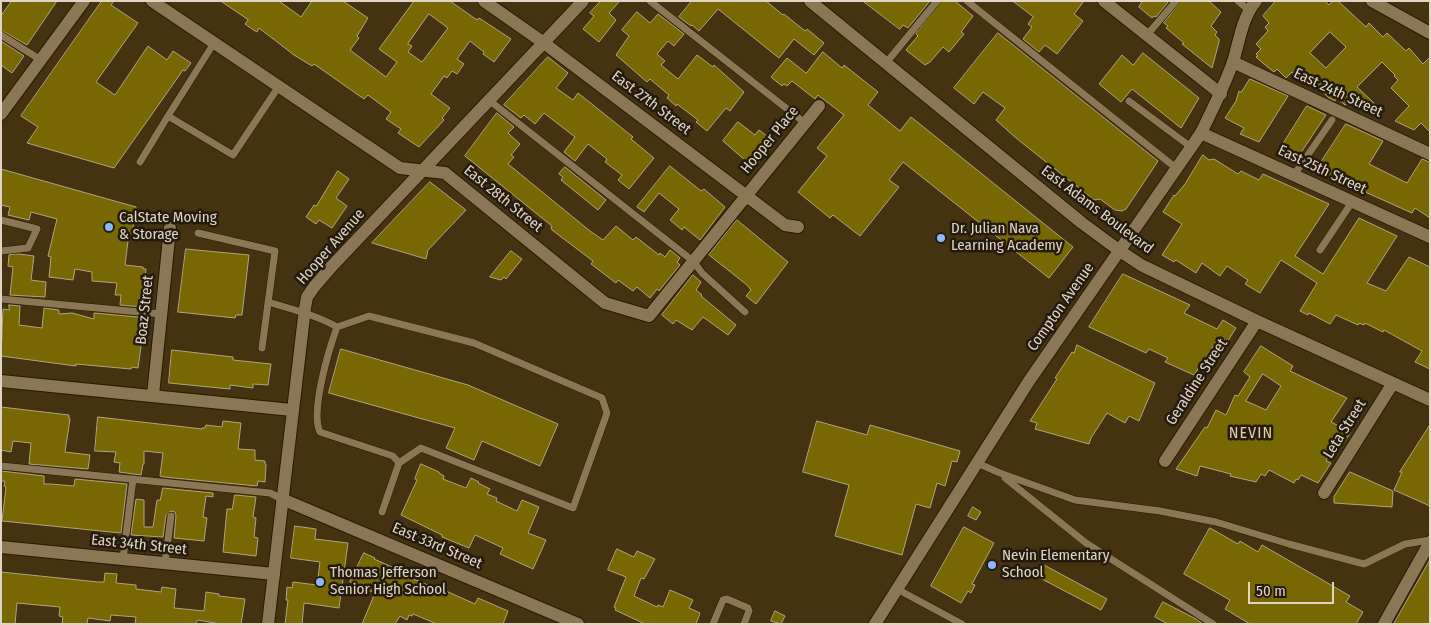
<!DOCTYPE html>
<style>
body{margin:0}
#map{position:relative;width:1431px;height:625px;overflow:hidden;background:#443211;font-family:"Fira Sans Condensed",sans-serif}
canvas{display:block}
.frame{position:absolute;inset:0;border:2px solid #e0d4c3;pointer-events:none}
.scale{position:absolute;left:1248px;top:582px;width:86px;height:22px;box-sizing:border-box;border:2px solid #e0d4c3;border-top:0;padding-left:6px;font-size:15px;line-height:18px;white-space:nowrap;color:#e0d4c3;-webkit-text-stroke:4px #241b0e;paint-order:stroke}
</style>
<div id="map">
<canvas width="1431" height="625"></canvas>
<div class="frame"></div>
<div class="scale">50 m</div>
</div>
<script>
const ctx = document.querySelector('canvas').getContext('2d');
ctx.lineJoin = 'round';
function fillPath(path, color) {
  ctx.fillStyle = color;
  ctx.fill(path, 'evenodd');
}
function stroke(path, color, width, dash) {
  ctx.strokeStyle = color;
  ctx.lineWidth = width;
  ctx.lineCap = dash ? 'butt' : 'round';
  ctx.setLineDash(dash || []);
  ctx.stroke(path);
}
function label(font, color, halo, rows, align = 'center') {
  ctx.font = font + ' "Fira Sans Condensed",sans-serif';
  ctx.lineWidth = 5;
  ctx.setLineDash([]);
  ctx.textBaseline = 'middle';
  ctx.strokeStyle = halo;
  ctx.fillStyle = color;
  for (const [text, x, y, turn = 0] of rows) {
    ctx.save();
    ctx.translate(x, y);
    ctx.rotate((+turn || 0) * Math.PI / 180);
    ctx.textAlign = isNaN(turn) ? turn : align;
    if (halo) ctx.strokeText(text, 0, 0);
    ctx.fillText(text, 0, 0);
    ctx.restore();
  }
}
const building = new Path2D(`
 M12 1H57L27 45 1 30V16Z
 M102 1H114L111 5 138 23 96 82 115 95 148 46 167 60 173 51 191 63 185 71 183 70 114 168 27 143 38 127 21 116Z
 M221 1H279L301 17 312 1H343L368 18 357 36 359 38 350 50 386 77 397 62 379 49 414 1H450L477 20 479 18 511 39 494 62 483 54 484 52 470 41 457 59 464 64 457 74 452 71 447 78 444 76 431 94 450 108 442 118 444 120 419 147 398 133 401 129 386 119 391 112 368 95 364 99 314 64 312 66 294 55 259 28 257 32 252 29 245 24 248 20ZM429 14 448 28 422 62 408 52 412 46 408 44Z
 M601 1H620L609 13 616 20 599 42 583 29 594 16 590 13Z
 M692 1H766L783 15 784 14 805 31 807 29 824 43 814 55 794 39 779 58 718 9 699 31 692 25 691 26 679 17Z
 M863 1H930L908 28 903 25 900 29Z
 M942 1H955L973 16 961 32 964 34 949 52 943 47 930 62 925 65 906 50 918 36 916 34Z
 M1013 1H1084L1074 14 1083 21 1057 54 1045 45 1039 52 1023 39 1032 27 1028 24 1033 17Z
 M1143 1H1169L1156 17 1154 16 1152 18 1139 7Z
 M1181 1H1209L1221 12 1211 26 1217 32 1215 35 1219 39V42L1212 68 1182 44 1184 43 1166 28 1168 26 1164 23Z
 M1276 1H1325L1329 5 1333 1H1338L1366 27 1369 23 1383 37 1387 33 1406 51 1409 48 1423 64 1430 57V132L1421 123 1414 130 1395 121 1409 106 1391 88 1398 80 1394 76 1395 75 1382 62 1357 87 1375 104 1367 112 1352 99 1345 105 1337 98 1335 101 1329 98 1311 81 1310 82 1305 78 1302 81 1292 72 1286 78 1277 69 1274 72 1264 64 1256 57 1258 56 1256 54 1261 49 1256 44 1268 31 1265 27 1269 23 1263 16ZM1330 32 1346 47 1326 68 1310 53Z
 M637 12 650 23 658 14 684 34 674 46 668 41 657 54 665 61 661 65 678 79 697 55 713 67 714 65 744 92 730 111 726 108 707 131 696 122 698 120 677 104 676 106 667 98 669 95 650 79 647 82 616 55 629 36 622 30Z
 M998 33 1158 161 1126 209 1122 211 1115 210 1100 199 1094 200 1016 138 996 120 1005 108 983 92 974 104 954 88Z
 M1 41 24 56 12 73 1 65Z
 M823 52 842 68 844 65 878 92 868 105 900 131 911 117 1073 247 1049 278 903 162 889 180 899 187 860 236 833 215 830 218 798 192 827 156 817 148 844 115 818 95 815 99 792 81 787 86 784 84 782 86 771 77 787 58 806 73Z
 M1143 53 1199 98 1181 128 1132 89 1121 102 1099 84 1122 55 1133 65Z
 M548 57 568 73 556 88 573 100 578 93 633 137 631 139 654 158 629 189 618 180 622 175 605 162 607 159 588 144 575 161 564 152 575 137 544 113 535 124 524 115 521 118 504 105Z
 M1250 79 1288 96 1259 142 1240 134 1244 128 1225 118 1236 101 1239 91 1241 92Z
 M1307 106 1326 115 1296 160 1278 152Z
 M497 113 514 127 508 133 520 144 511 155 514 157 508 164 590 231 603 240 616 226 633 240 636 237 659 255 660 253 665 257 670 250 680 258 677 262 680 265 659 291 657 289 650 298 637 287 633 291 618 280 616 283 591 264 593 261 552 230 551 228 552 226 465 156Z
 M738 122 755 135 759 130 775 142 754 168 723 141Z
 M1346 124 1383 141 1369 164 1407 183 1422 159 1430 162V218L1415 208 1412 213 1316 170Z
 M1203 155 1209 160 1214 159 1238 174 1241 171 1259 180 1263 174 1329 204 1295 256 1323 274 1359 218 1397 236 1367 283 1386 291 1409 257 1430 267V369L1415 362 1422 351 1384 330 1383 332 1365 323 1364 325 1359 323 1358 325 1336 315 1330 324 1309 313 1308 315 1300 311 1317 283 1281 260 1260 293 1245 284 1248 280 1227 266 1220 276 1202 263 1196 273 1176 260 1174 262 1162 255 1182 224 1163 212 1174 195 1175 196 1185 184Z
 M670 166 701 191 704 189 725 207 700 240 684 227 682 230 670 220 679 209 659 193 644 212 637 207Z
 M565 167 606 200 598 210 561 180 563 177 559 174Z
 M1 169 136 207 132 234 129 233 125 265 143 267V269H146L143 307 120 305 121 295H115L117 283 92 281V272L75 269 73 280 49 277 51 257 48 256 57 219 31 212 29 220 8 215 10 207 1 205Z
 M338 171 349 179 336 198 347 206 332 228 319 220 316 224 306 217 314 205 316 206Z
 M430 182 466 210 428 250 426 259 372 243Z
 M737 220 788 262 756 304 746 296 751 290 747 285 709 255Z
 M186 249 249 255 242 315H236L235 318 178 312Z
 M511 251 522 259 506 279 504 277 501 280 490 277Z
 M19 254 34 256 31 280 46 282 45 297 10 295 13 267 8 266 9 255Z
 M1123 274 1190 305 1184 313 1217 329 1223 320 1236 328 1224 347 1216 342 1194 375 1165 362 1168 358 1149 349 1146 353 1089 327Z
 M693 275 701 282 696 290 702 295 701 296 736 325 728 335 703 317 692 330 676 320 673 324 662 315Z
 M9 305 20 306 19 325 42 328 44 308 59 310V314L72 313 94 319V313L149 318 148 332H143L138 368 132 367 131 369 76 364V366L1 356 3 309 9 310Z
 M1077 345 1155 383 1139 421 1129 416 1125 423 1107 413 1091 438 1089 444 1035 429 1037 423 1030 421 1057 379 1055 378 1072 352 1074 353Z
 M1261 346 1293 366 1290 371 1347 398 1331 422 1351 432 1342 445 1335 442 1326 461 1331 463 1318 483 1301 475 1298 480 1296 479 1294 483 1269 470 1265 476 1261 474 1256 482 1230 476 1231 474 1200 466 1197 476 1176 469 1205 427 1207 428 1216 410 1226 415 1235 395 1238 396 1250 377 1244 372ZM1263 374 1281 386 1266 410 1246 401Z
 M341 349 468 385 558 424 540 466 482 441 474 460 446 448 455 428 329 393Z
 M172 350 233 357V360L271 364 268 385 253 384V388L230 385V389L169 383Z
 M1 407 69 415V419H70L65 452 90 455 88 469 29 464 31 443 13 441 11 452 1 450Z
 M98 417 202 429V428H205L206 425 222 427 223 421 241 423 238 449 255 450V460L265 461V464H266L265 482 258 481 257 486 164 477 160 476 163 453 144 451V464H143L141 475 119 472 120 463 114 462 116 452 95 451Z
 M817 421 867 435 870 425 960 451 957 462 952 461 945 486 937 483 930 508 916 504 902 555 835 536 849 485 803 472Z
 M1430 425V506L1394 490 1402 472H1400Z
 M421 464 439 472V473L444 476 443 479 466 488 471 478 479 482 478 483 490 489 487 494 497 498 496 501 517 511 522 500 539 507 528 533 546 540 533 569 500 554 503 548 475 535 469 548 442 537V535L401 515 417 480 415 479Z
 M1 471 44 476V484H50L74 486 75 479 127 484 121 533 2 521 6 487 4 486 5 481H1Z
 M1350 472 1393 491 1392 507 1334 503V497Z
 M163 488 213 493V497L206 496 203 517 207 518 204 541 174 538 176 516 175 512 171 511 166 515 163 537 131 535 136 499 144 500V527H153L157 500H160Z
 M235 495 256 497 253 517 256 518 254 537 258 538 256 556 223 552 227 509H232Z
 M973 507 981 512 976 520 968 516Z
 M295 526 316 529 315 539 348 543 339 608 304 603 302 624H285L288 600H286L287 587 292 588 293 582 317 585 320 562 291 558Z
 M964 527 994 543 972 584 975 585 971 593 968 591 961 603 931 586Z
 M1210 528 1238 544 1240 541 1258 552 1262 545 1350 596 1346 602 1363 612 1356 624H1250L1225 609 1230 600 1184 574Z
 M617 549 634 557 637 551 655 559 644 579 641 578 634 596 657 607 658 605 663 607 670 590 693 600 689 608 700 613 696 624H645L615 610 616 608 614 607 626 577 608 570Z
 M364 553 375 558 374 559 410 575 409 577 437 589 438 587 446 591 475 604 478 598 508 611 503 624H437L413 614 412 616 409 615 407 620 400 616 395 624H362L375 593 350 582Z
 M1430 560V624H1394Z
 M1044 565 1107 599 1101 610 1038 577Z
 M1 572 98 582H104L105 573 117 574 116 583 136 585V589L161 592 162 587 176 589 174 608 204 611 206 592 219 594V596L245 599 242 618 241 624H220L198 620 195 624H135L136 617 111 615 110 621 88 618 87 624H62L63 617 59 616 60 607 17 603 15 624H1Z
 M1163 602 1196 619 1203 624H1168L1155 617Z
 M775 611 785 616 781 624 771 621Z`);
fillPath(building, '#786803');
stroke(building, '#ada67f', 1);
const lane = new Path2D(`
 M650 1 805 123
 M967 1 1176 168
 M1238 1 1250 11
 M1 35 41 60
 M1147 35 1176 1
 M214 43 168 116 233 155 279 86
 M886 63 937 1
 M490 101 693 261 702 273 745 312
 M1129 101 1191 147
 M140 162 168 116
 M1294 175 1332 120
 M1 220 37 229 28 248 1 251
 M198 233 275 251 262 348
 M1320 250 1352 202
 M1 299 161 314
 M268 302C291 309 316 315 337 327 329 349 310 412 320 432L393 456 399 463 382 512
 M337 327 369 316 474 343 602 398 607 413 573 508 421 448 399 463
 M977 463 1000 473 1075 500 1160 511 1216 522 1289 544 1364 564 1405 544 1430 540
 M1 466 270 493 282 499
 M1005 478 1086 543 1213 624
 M123 559 133 479
 M165 563 171 516
 M897 589 962 624
 M713 624 723 600 727 599 748 608 749 611 744 624`);
const street = new Path2D(`
 M152 1 400 168 445 173 605 303 649 316 819 106
 M484 1 544 43 785 225 798 227
 M1104 1 1221 94
 M1372 1 1430 33
 M1233 62 1430 154
 M1 114 84 1
 M1201 133 1430 237
 M1120 251 1141 265 1257 321 1430 400
 M1 381 292 410
 M153 395 170 228
 M1165 461 1257 321
 M1324 493 1393 383
 M282 499 578 624
 M1 547 274 574
 M1384 624 1430 542`);
const secondary = new Path2D(`
 M810 1 1082 223 1120 251
 M268 624 305 308 307 297 314 287 332 266 583 1
 M875 624 1029 381 1201 133C1212 110 1224 87 1233 62 1239 43 1242 17 1256 1`);
stroke(lane, '#281a03', 8);
stroke(street, '#281a03', 14);
stroke(secondary, '#281a03', 14);
stroke(lane, '#8b7655', 7);
stroke(street, '#8b7655', 12);
stroke(secondary, '#8b7655', 12);
for (const [x, y, r, color] of [
 [109,227,5,"#8cb9fc"],
 [941,238,5,"#8cb9fc"],
 [992,565,5,"#8cb9fc"],
 [320,582,5,"#8cb9fc"]
]) {
  const dot = new Path2D();
  dot.arc(x, y, r, 0, 2 * Math.PI);
  ctx.fillStyle = color;
  ctx.fill(dot);
  stroke(dot, '#241b0e', 2);
}
label('15px', '#e0d4c3', '#241b0e', [
 ["East 24th Street",1338,93,25],
 ["East 27th Street",651,103,37],
 ["Hooper Place",770,140,-51],
 ["East 25th Street",1322,170,25],
 ["East 28th Street",503,199,39],
 ["East Adams Boulevard",1097,210,37],
 ["Hooper Avenue",331,247,-49],
 ["Compton Avenue",1061,307,-55],
 ["Boaz Street",145,310,-84],
 ["Geraldine Street",1197,382,-57],
 ["Leta Street",1345,429,-58],
 ["East 34th Street",139,545,6],
 ["East 33rd Street",437,546,23]
]);
label('15px', '#e0d4c3', '#241b0e', [
 ["CalState Moving",119,218],
 ["& Storage",119,235],
 ["Dr. Julian Nava",951,229],
 ["Learning Academy",951,246],
 ["Nevin Elementary",1002,556],
 ["School",1002,573],
 ["Thomas Jefferson",330,573],
 ["Senior High School",330,590]
], 'left');
ctx.letterSpacing = '1px';
label('16px', '#e3cba8', '#241b0e', [
 ["NEVIN",1251,434]
]);
ctx.letterSpacing = '0px';
</script>
